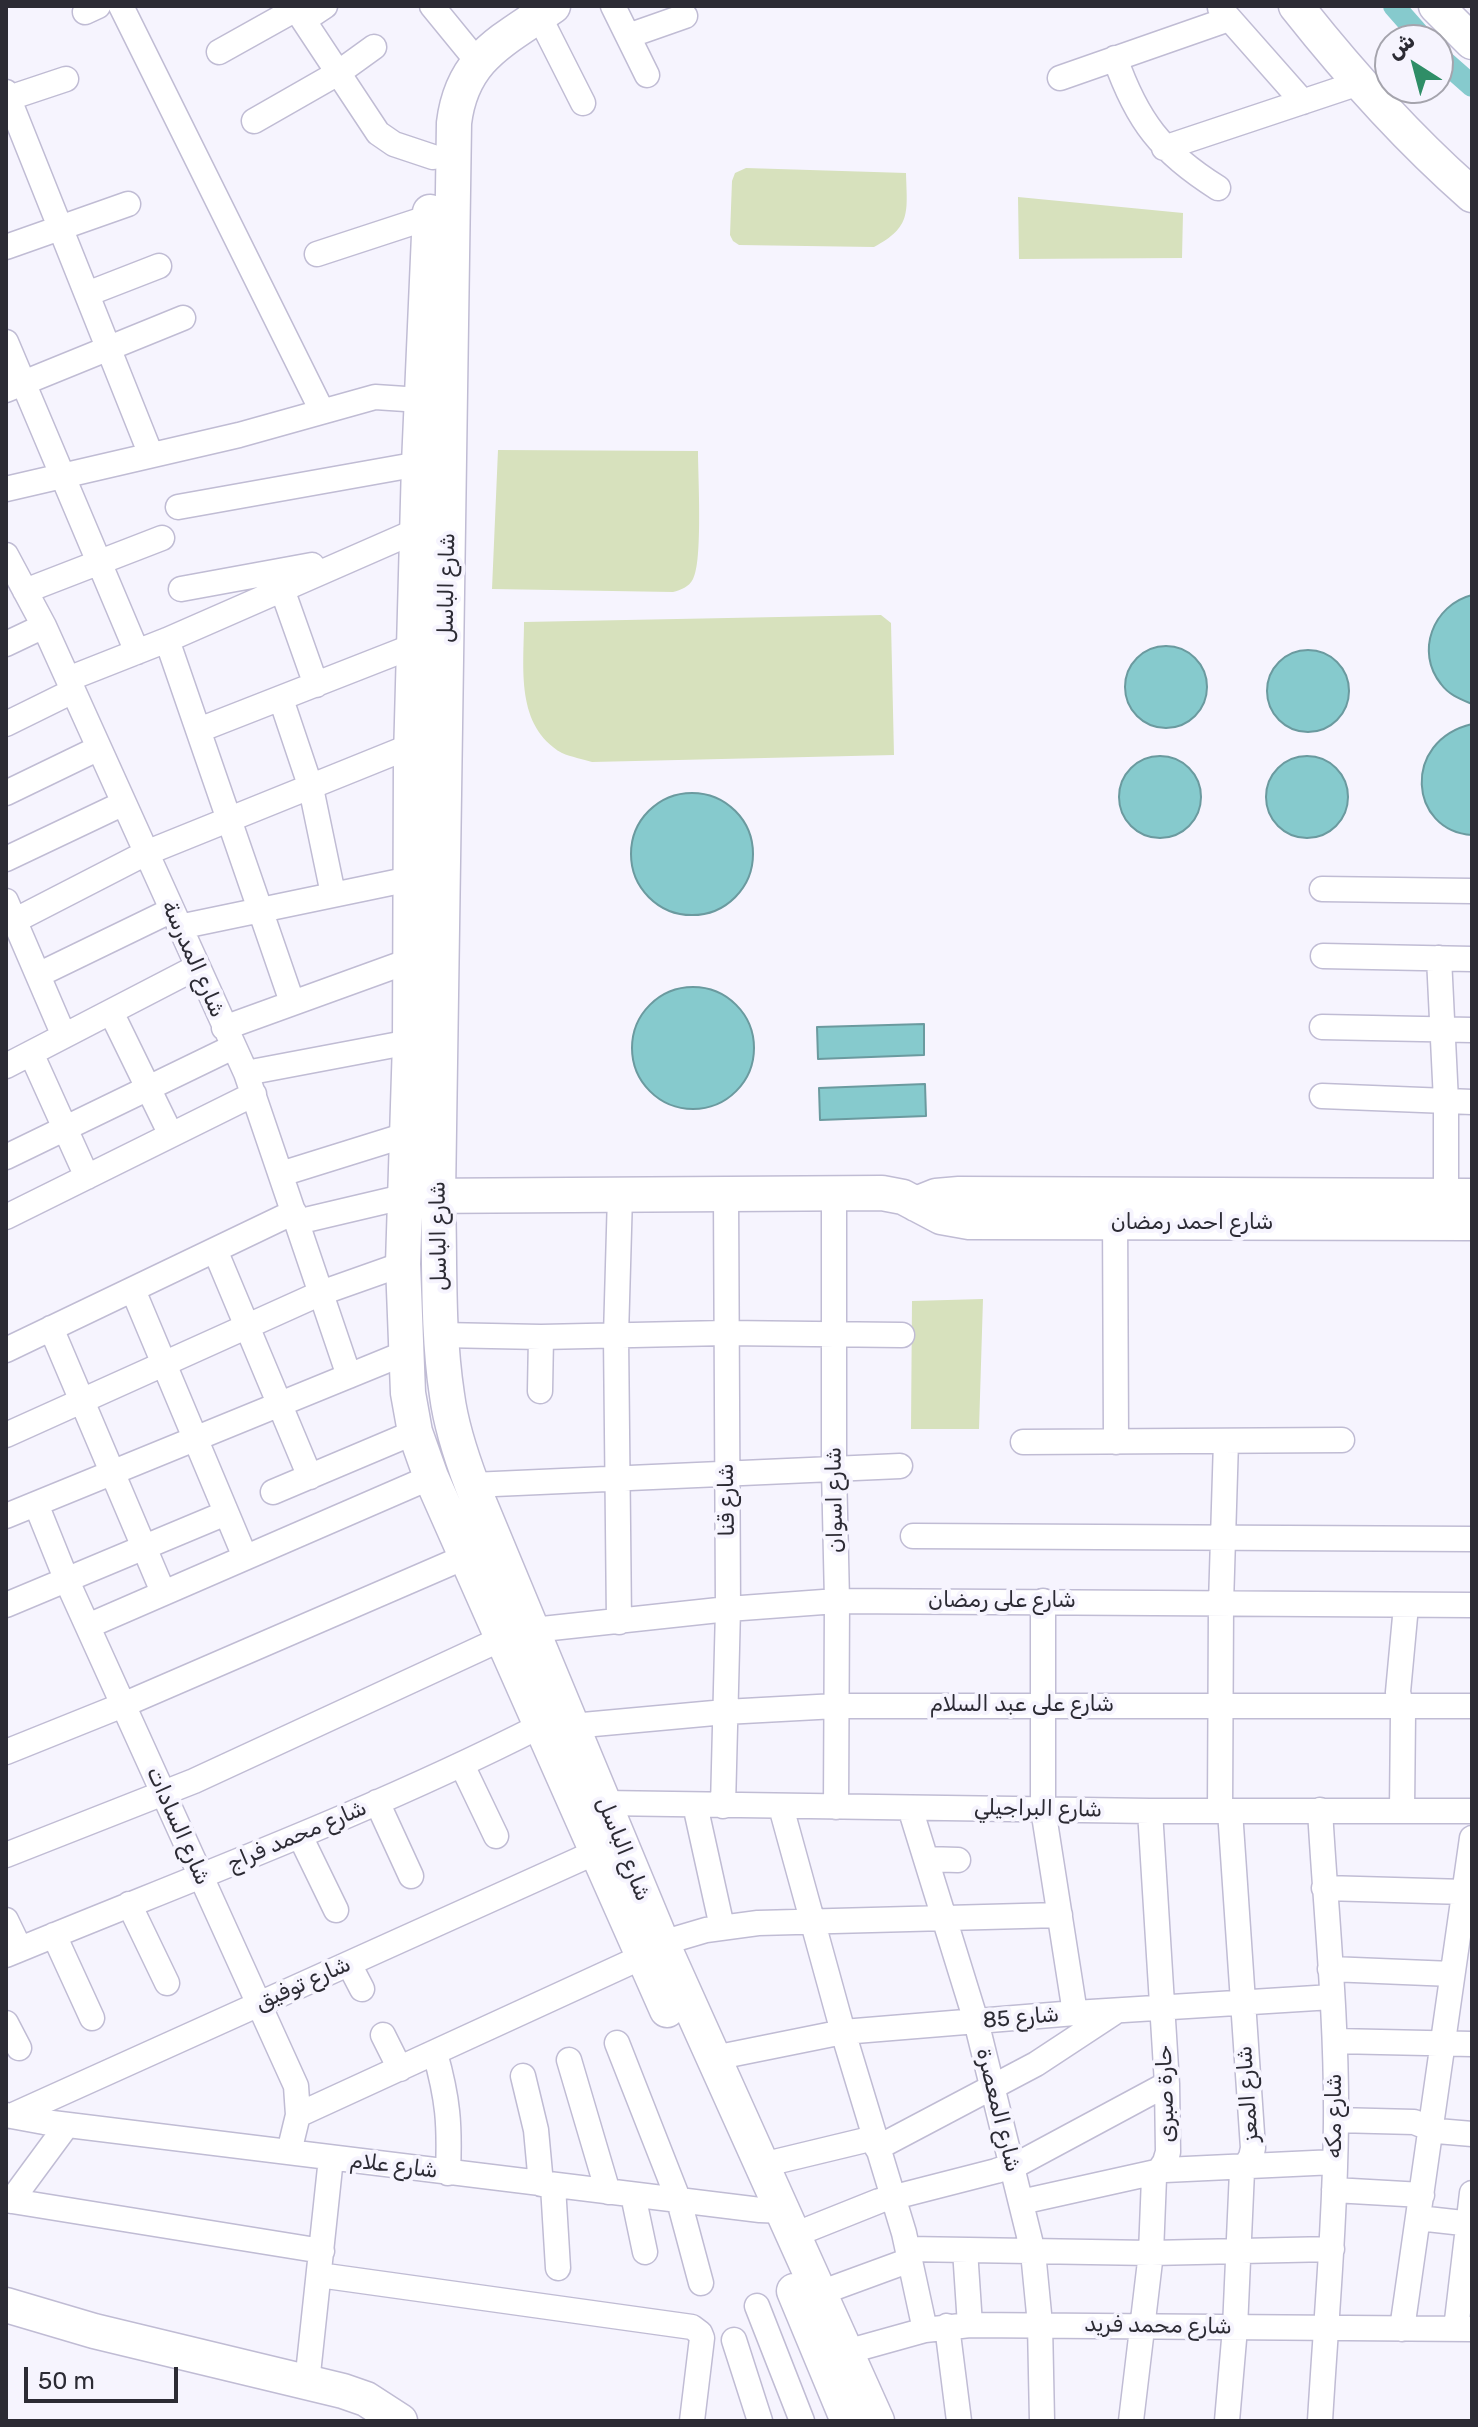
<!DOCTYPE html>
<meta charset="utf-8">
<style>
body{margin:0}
#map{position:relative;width:1478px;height:2427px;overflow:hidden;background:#f6f4fe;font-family:Rubik,"Noto Sans Arabic",sans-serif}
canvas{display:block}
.frame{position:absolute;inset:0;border:8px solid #2c2b34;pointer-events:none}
.north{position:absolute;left:1374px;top:24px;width:80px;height:80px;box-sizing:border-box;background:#f6f4fe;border:2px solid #a5a4ad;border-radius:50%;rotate:324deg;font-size:22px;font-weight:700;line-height:32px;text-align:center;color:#2c2b34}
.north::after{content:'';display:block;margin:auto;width:28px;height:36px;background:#2f8e67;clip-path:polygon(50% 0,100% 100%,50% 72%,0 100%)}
.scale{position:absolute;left:24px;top:2367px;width:154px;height:36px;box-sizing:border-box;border:4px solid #2c2b34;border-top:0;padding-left:10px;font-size:24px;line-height:28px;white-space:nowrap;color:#2c2b34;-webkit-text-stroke:6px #f6f4fe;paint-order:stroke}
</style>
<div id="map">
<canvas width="1478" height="2427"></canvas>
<div class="frame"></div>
<div class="north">ش</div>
<div class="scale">50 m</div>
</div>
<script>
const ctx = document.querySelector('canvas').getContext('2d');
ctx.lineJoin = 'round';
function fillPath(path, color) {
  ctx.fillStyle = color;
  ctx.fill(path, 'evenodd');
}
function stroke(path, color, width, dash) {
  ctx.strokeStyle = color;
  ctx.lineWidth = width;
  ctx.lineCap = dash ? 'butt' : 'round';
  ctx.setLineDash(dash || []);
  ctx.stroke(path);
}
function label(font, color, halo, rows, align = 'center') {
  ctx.font = font + ' Rubik,"Noto Sans Arabic",sans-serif';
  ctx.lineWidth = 8;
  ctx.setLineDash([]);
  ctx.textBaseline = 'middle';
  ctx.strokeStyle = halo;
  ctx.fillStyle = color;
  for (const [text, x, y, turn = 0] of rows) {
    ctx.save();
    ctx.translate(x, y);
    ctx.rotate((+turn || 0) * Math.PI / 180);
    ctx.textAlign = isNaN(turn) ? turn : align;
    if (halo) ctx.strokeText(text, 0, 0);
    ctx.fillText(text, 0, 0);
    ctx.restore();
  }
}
fillPath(new Path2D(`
 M746 168 906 173C907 212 912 227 874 247L739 245 733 241 730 235 732 181 735 173Z
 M1018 197 1183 213 1182 258 1019 259Z
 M498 450 698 451C698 475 703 562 693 579 689 587 681 590 673 592L492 589Z
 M881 615 891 623 894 755 592 762C583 759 571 757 562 753 515 726 524 668 524 622Z
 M983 1299 979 1429H911L912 1301Z`), '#d7e1bd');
const water = new Path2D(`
 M1472 595V704C1460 699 1449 695 1441 684 1415 652 1433 605 1472 595Z
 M1125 687a41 41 0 1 1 82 0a41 41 0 1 1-82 0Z
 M1267 691a41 41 0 1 1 82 0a41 41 0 1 1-82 0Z
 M1472 724V835C1409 831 1401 741 1472 724Z
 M1119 797a41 41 0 1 1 82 0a41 41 0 1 1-82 0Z
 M1266 797a41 41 0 1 1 82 0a41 41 0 1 1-82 0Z
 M631 854a61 61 0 1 1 122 0a61 61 0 1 1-122 0Z
 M632 1048a61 61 0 1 1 122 0a61 61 0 1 1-122 0Z
 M924 1024V1055L818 1059 817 1027Z
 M925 1084 926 1116 820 1120 819 1088Z`);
fillPath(water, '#86cacd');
stroke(water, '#6b9a9f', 2);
stroke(new Path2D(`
 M1394 6 1424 40
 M1438 56 1472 86`), '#86cacd', 22);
const street = new Path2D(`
 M121 6 322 411
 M294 6 378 133 394 144 433 157
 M432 6 477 61
 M613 6 647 75
 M1220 8 1303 102
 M85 12 98 6
 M539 16 583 103
 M304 20 325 6
 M628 36 685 16
 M219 52 296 9
 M1115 58C1137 121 1161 152 1218 188
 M1060 78 1229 19
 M6 92 151 455
 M6 99 66 79
 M254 121 338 73 374 47
 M1164 148 1359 83
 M6 247 128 204
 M317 254 430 217
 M87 294 159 266
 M6 342 137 652
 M6 390 183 318
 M6 489 239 435 375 397 436 401
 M178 507 419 464
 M6 555 44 626 246 1073 349 1376
 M181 589 312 565
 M282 589 316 685
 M25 591 162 538
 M167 640 292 1002
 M6 644 44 626
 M68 679 167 640 418 530
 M281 699 311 788 333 894
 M6 724 73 691
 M199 730 416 645
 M6 793 99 748
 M6 859 124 803
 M1322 889 1472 891
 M6 901 64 1036
 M14 921 146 853 411 746
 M179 927 410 879
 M1323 956 1472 959
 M1439 958 1446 1101V1197
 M38 975 172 910
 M111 1012 171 1135
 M1322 1027 1472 1030
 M224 1028 409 961
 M31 1053 87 1177
 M6 1066 197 967
 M246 1073 410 1042
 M1322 1096 1472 1102
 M6 1157 233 1047
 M281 1174 406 1135
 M834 1194V1469L837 1601 836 1807
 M1115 1208 1116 1442
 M6 1217 254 1094
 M297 1222 403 1197
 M215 1250 310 1477
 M133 1290 245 1557
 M51 1328 163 1592
 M442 1335 541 1337 725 1333 902 1335
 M6 1350 294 1212
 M540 1391 541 1337
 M6 1435 321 1293 403 1264
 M1023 1442 1342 1440
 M472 1485 900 1466
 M273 1492 415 1432
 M36 1504 67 1581 296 2086 298 2115 289 2152
 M6 1516 405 1353
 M913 1536 1472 1539
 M1043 1601V1809L1075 2013
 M6 1605 226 1513
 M619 1622 616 1336 620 1195
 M88 1626 431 1477
 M533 1630 728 1609 837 1601 1472 1605
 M572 1726 725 1712 836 1706H1472
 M6 1752 123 1705 465 1557
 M462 1765 496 1836
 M377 1802 411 1876
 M604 1803 1150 1811H1472
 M695 1805 722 1927
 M723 1806 728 1609 726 1194
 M781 1807 843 2032 904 2233 925 2330
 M910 1808 976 2021 1033 2252 1040 2324 1042 2421
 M1320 1810C1326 1914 1337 2018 1336 2122 1335 2222 1326 2321 1320 2421
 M1402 1810 1403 1714 1398 1692 1406 1606
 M1220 1811 1221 1604 1226 1441
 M300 1836 336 1910
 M6 1855 194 1781 501 1639
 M926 1859 958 1860
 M1324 1888 1465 1892
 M129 1904 167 1983
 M6 1920 20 1949
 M54 1935 92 2018
 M662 1943 706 1930 758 1923 1060 1915
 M6 1955C185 1881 367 1814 540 1726
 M349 1964 362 1989
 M1330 1969 1452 1974
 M6 2023 19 2048
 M383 2035 400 2069
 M1335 2041 1472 2044
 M617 2043 679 2201 701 2283
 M435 2053C448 2099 450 2124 448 2173
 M714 2058 843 2032 1075 2013 1332 1997
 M569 2060 608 2192
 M523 2076 536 2130 541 2184
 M6 2115 44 2122 760 2210 783 2211
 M298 2115 642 1957
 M11 2116 596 1852
 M1336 2120 1414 2122 1437 2131 1472 2134
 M877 2148 1036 2064 1115 2012
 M762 2165 874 2138
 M553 2186 558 2268
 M1334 2190 1422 2195
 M633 2195 645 2252
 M6 2200 322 2251
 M11 2201 67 2125
 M1021 2202 1165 2170 1335 2162
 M1418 2218 1472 2224
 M794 2235 879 2201 996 2171 1020 2163 1167 2084
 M908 2249 1151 2253 1332 2249
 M965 2250 970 2325
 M319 2275 692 2327 700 2333 702 2338 692 2421
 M820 2293 910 2260
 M757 2306 802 2421
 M947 2326 959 2421
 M1402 2329 1472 1838
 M1456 2329 1472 2193
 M734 2340 760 2421
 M846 2352 925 2330 970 2325 1472 2329
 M307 2383 331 2158
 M1131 2421 1151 2253 1154 2178 1165 2162 1168 2152 1167 2084 1150 1811
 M1227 2421 1235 2328 1242 2171 1251 2157 1253 2148 1230 1811`);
const secondary = new Path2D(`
 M553 6C503 41 462 57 454 123L438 1196C440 1262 437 1330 447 1395 451 1426 461 1456 472 1485L662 1943 877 2421
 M1296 6C1349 73 1407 138 1472 195
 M1436 6 1472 42
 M430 212 419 464 411 758 410 1042 403 1264 408 1393 415 1432 431 1477 667 2010
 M415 1196 882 1193 903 1197 941 1217 969 1222 1472 1223
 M916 1204 936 1196 959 1194 1472 1196
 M794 2291 848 2421
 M6 2305 94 2331 343 2391 366 2399 400 2421`);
stroke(street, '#c0bcd4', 27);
stroke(secondary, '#c0bcd4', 37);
stroke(street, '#fff', 24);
stroke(secondary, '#fff', 34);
label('22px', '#2c2b34', '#f6f4fe', [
 ["شارع الباسل",447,588,-89],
 ["شارع المدرسة",193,959,66],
 ["شارع احمد رمضان",1192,1223],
 ["شارع الباسل",439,1236,-91],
 ["شارع قنا",727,1500,-91],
 ["شارع اسوان",835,1500,-91],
 ["شارع على رمضان",1002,1601],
 ["شارع على عبد السلام",1022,1705],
 ["شارع البراجيلي",1038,1809,1],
 ["شارع السادات",178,1826,66],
 ["شارع محمد فراج",297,1836,-23],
 ["شارع الباسل",623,1849,68],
 ["شارع توفيق",303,1984,-24],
 ["شارع 85",1021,2018,-5],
 ["حارة صبرى",1166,2094,-92],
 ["شارع المعز",1248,2094,-94],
 ["شارع المعصرة",998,2110,76],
 ["شارع مكه",1335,2116,-90],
 ["شارع علام",394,2166,7],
 ["شارع محمد فريد",1158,2326,1]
]);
</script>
